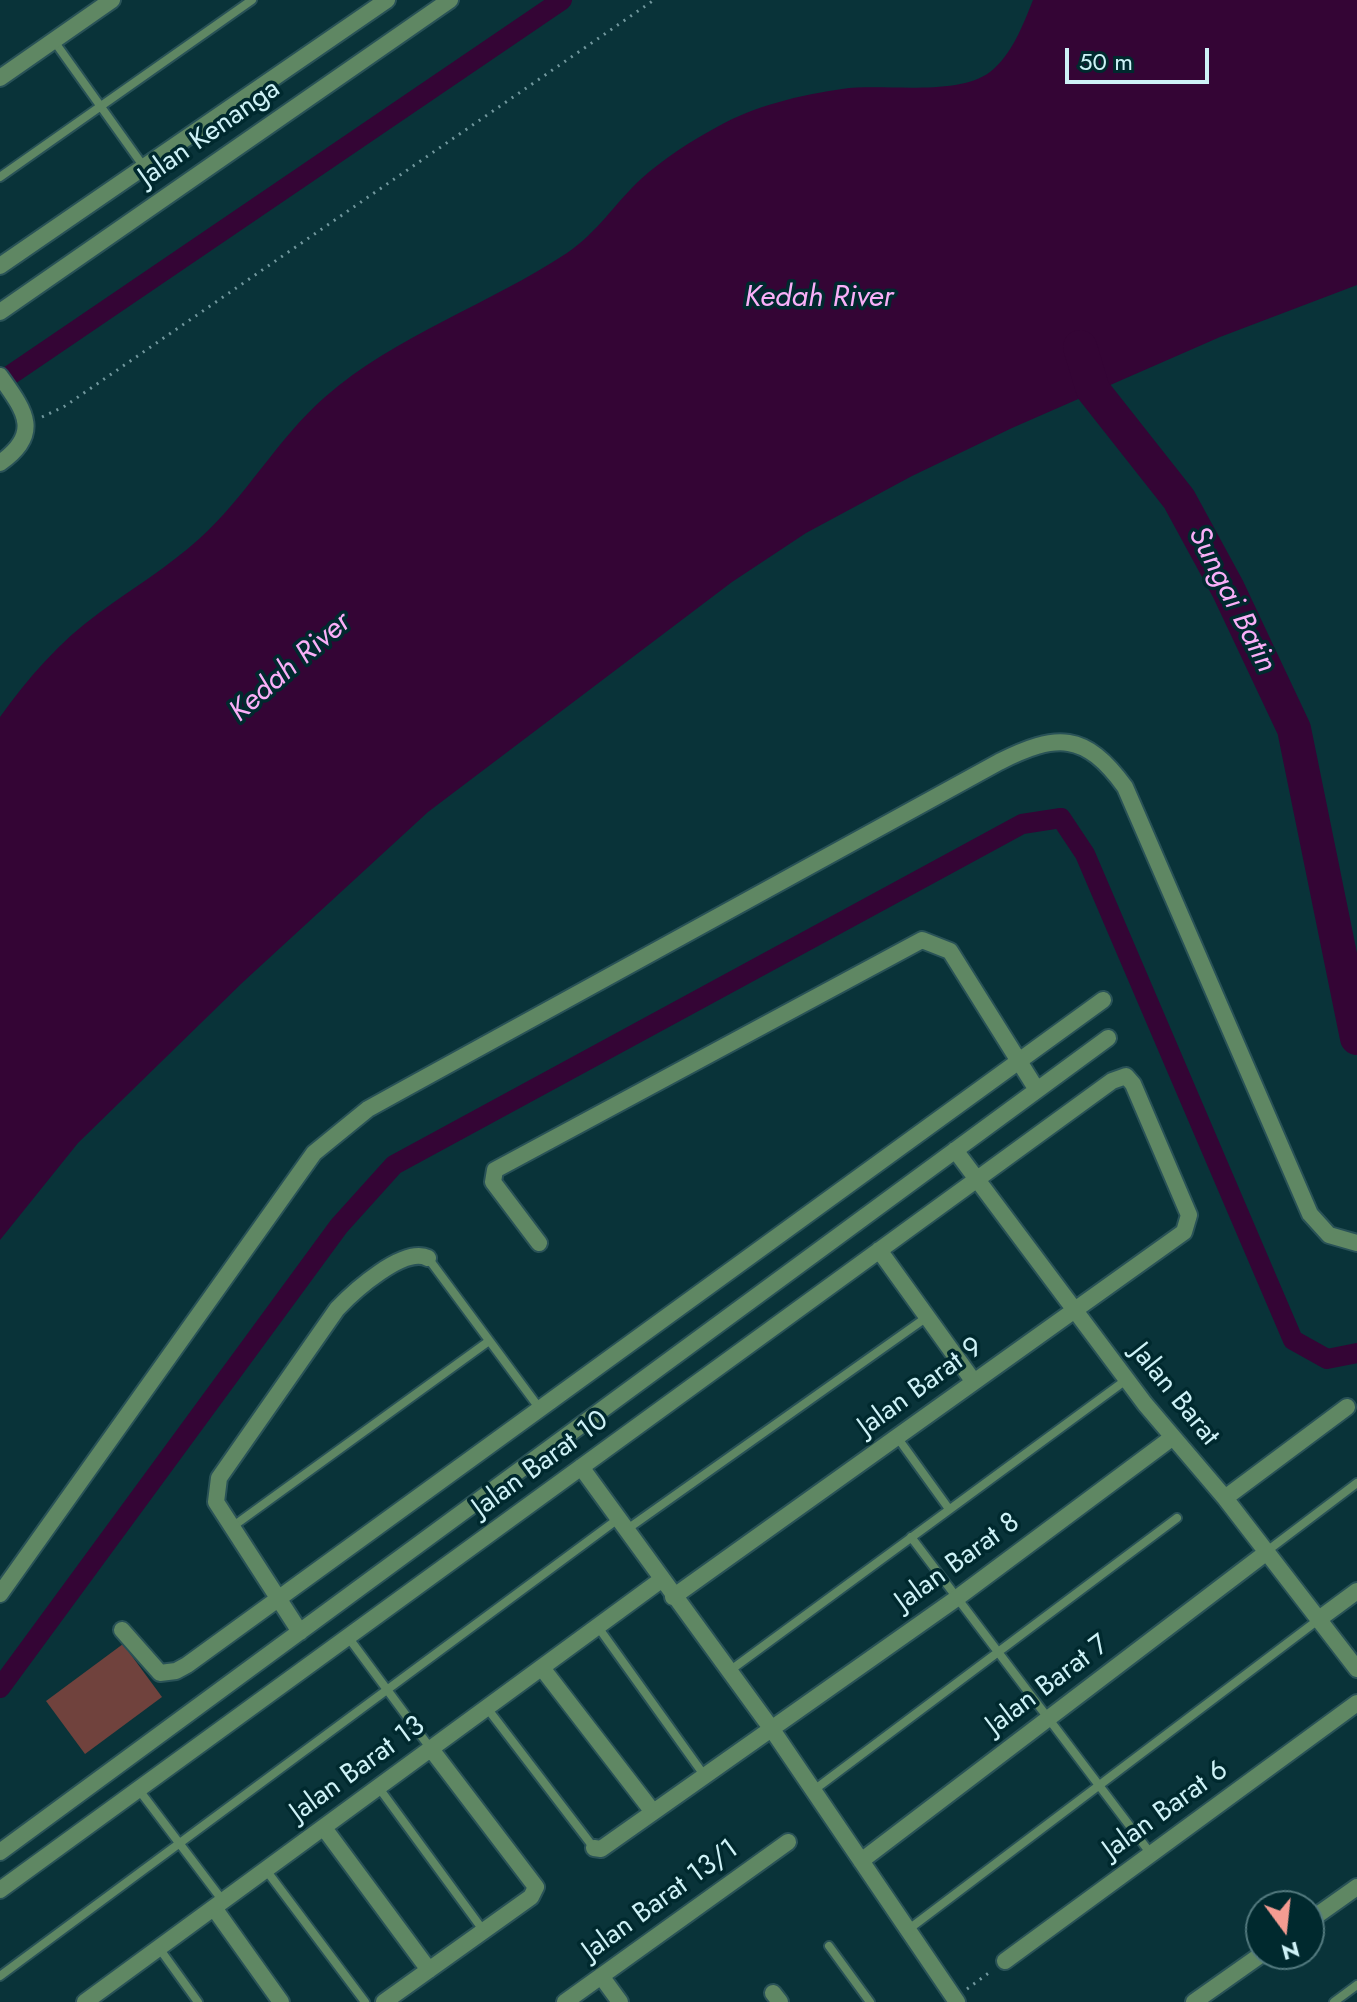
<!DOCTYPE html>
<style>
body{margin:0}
#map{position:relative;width:1357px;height:2002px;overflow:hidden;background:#093339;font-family:Jost,sans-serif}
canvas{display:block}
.north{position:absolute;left:1245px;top:1890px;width:80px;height:80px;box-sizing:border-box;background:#00292e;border:2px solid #52797e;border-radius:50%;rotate:165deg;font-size:22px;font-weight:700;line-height:32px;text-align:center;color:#cef2f7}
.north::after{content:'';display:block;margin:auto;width:28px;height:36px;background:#f59c92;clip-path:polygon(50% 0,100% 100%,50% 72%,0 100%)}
.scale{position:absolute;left:1065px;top:48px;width:144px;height:36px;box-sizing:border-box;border:4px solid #cef2f7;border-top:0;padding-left:10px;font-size:24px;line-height:28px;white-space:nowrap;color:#cef2f7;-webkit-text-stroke:6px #00292e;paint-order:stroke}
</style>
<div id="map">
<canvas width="1357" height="2002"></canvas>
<div class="north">N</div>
<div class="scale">50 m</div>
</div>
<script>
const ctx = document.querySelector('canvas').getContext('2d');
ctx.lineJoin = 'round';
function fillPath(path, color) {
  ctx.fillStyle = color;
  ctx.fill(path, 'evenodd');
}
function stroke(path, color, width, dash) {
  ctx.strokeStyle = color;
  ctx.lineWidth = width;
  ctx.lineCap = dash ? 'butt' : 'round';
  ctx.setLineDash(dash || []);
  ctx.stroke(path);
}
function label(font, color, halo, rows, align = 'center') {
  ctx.font = font + ' Jost,sans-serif';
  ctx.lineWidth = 7;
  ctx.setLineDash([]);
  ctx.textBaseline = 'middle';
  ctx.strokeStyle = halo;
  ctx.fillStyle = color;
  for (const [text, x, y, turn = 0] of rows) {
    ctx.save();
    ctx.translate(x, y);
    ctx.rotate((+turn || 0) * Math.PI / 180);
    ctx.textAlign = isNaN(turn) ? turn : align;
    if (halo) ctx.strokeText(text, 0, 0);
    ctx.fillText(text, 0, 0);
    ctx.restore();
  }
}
fillPath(new Path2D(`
 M123 1644 162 1697 85 1754 46 1701Z`), '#70423d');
fillPath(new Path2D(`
 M1033 0H1357V285L1220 337 1012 428 912 476 806 533 732 582 428 812 242 983 78 1143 0 1240V717C28 678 60 641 99 613 133 588 168 567 199 539 246 497 277 439 325 397 396 335 490 304 567 253 598 232 615 203 641 179 663 159 691 141 717 127 754 106 800 95 842 89 883 83 957 97 990 72 1012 55 1023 25 1033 0Z`), '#340535');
stroke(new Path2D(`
 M0 382 562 0
 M0 1688 339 1226 394 1165 1022 824 1061 818 1085 854 1293 1340 1327 1359 1357 1353`), '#340535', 20);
stroke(new Path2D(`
 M1080 347 1093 390 1179 499 1228 589 1294 729 1357 1038`), '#340535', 34);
const service = new Path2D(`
 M54 41 144 167
 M0 177 252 0
 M428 1258 540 1409
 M897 1437 949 1509
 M232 1527 489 1341
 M626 1530 927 1317
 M911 1537 1151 1854
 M1267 1551 1357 1483
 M598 1627 704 1775
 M348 1637 431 1749
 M728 1672 1126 1380
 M487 1708 594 1848
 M379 1788 483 1930
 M139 1790 223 1901
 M814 1790 1177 1518
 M266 1870 365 2002
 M909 1929 1318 1620
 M829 1946 870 2002
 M159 1948 198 2002
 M0 1976 618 1519
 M1334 2002 1357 1985`);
const minor = new Path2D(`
 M0 78 112 0
 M0 266 387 0
 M955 1150 1145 1404 1225 1498 1357 1669
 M539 1243 493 1182 495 1170 922 940 950 951 1037 1090
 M879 1250 974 1382
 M581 1467 771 1728 957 2002
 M1225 1498 1347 1407
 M0 1594 314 1153 368 1109 406 1088 999 762C1057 733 1085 732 1125 787L1310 1214 1329 1235 1357 1243
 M1319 1619 1357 1591
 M122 1630 160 1673 176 1671 187 1665 1103 1000
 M300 1632 216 1502 219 1478 337 1309C354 1291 404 1246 428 1258
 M542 1668 653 1812
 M324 1828 429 1970
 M594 1848 601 1849 957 1598 1173 1437
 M0 1852 1108 1038
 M861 1861 1267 1552
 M0 1890 1112 1081 1126 1076 1133 1084 1189 1215 1184 1232 673 1597
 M214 1908 281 2002
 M1309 1921 1357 1887
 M1005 1961 1357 1703
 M601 1976 620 2002
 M773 1993 780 2002
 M85 2002 661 1580
 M384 2002 531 1897 536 1887 431 1749
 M565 2002 788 1842
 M1194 2002 1262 1954`);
const tertiary = new Path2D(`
 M0 312 450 0
 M0 376C24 410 43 433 0 463`);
stroke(service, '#295257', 12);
stroke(minor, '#295257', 20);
stroke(tertiary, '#295257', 20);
stroke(new Path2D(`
 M42 417 65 406 654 0
 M967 1989 990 1972`), '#71979d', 3, [2, 6]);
stroke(service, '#5f8763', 8);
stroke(minor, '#5f8763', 16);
stroke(tertiary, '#5f8763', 16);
label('28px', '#cef2f7', '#00292e', [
 ["Jalan Kenanga",210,134,-35],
 ["Jalan Barat 9",921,1388,-36],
 ["Jalan Barat",1174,1395,51],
 ["Jalan Barat 10",541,1465,-36],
 ["Jalan Barat 8",958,1563,-36],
 ["Jalan Barat 7",1048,1686,-37],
 ["Jalan Barat 13",358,1770,-36],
 ["Jalan Barat 6",1166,1811,-36],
 ["Jalan Barat 13/1",661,1901,-36]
]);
label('italic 30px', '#f9aff8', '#00292e', [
 ["Kedah River",819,299],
 ["Sungai Batin",1231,600,63],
 ["Kedah River",291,668,-41]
]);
</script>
